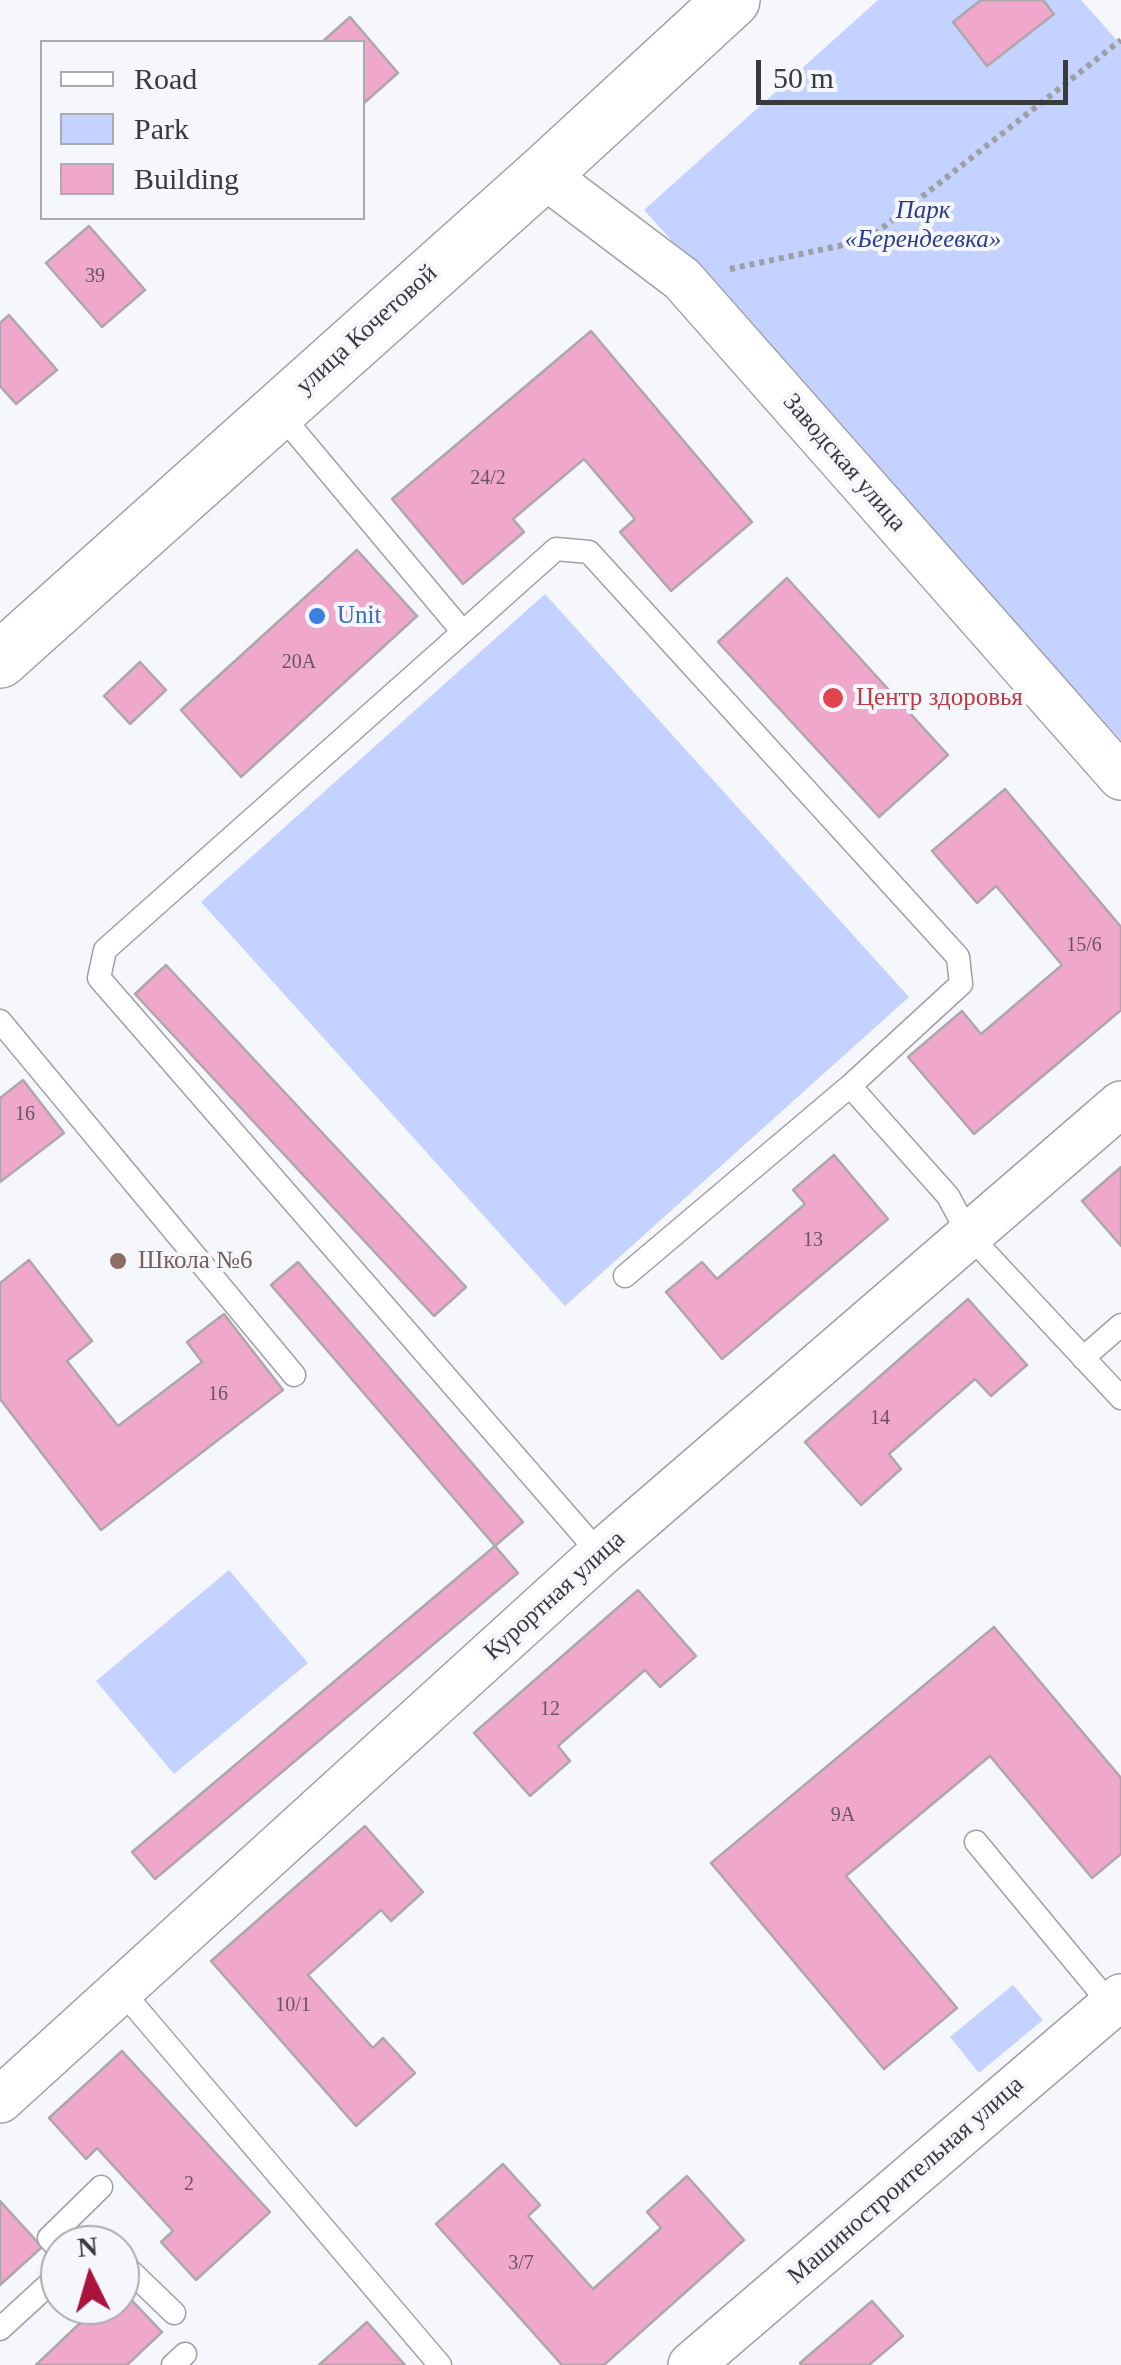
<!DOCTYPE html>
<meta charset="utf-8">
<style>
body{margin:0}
#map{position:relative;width:1121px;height:2365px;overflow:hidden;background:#f5f7fd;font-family:"Times New Roman",serif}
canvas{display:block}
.legend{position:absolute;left:40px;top:40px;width:325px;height:180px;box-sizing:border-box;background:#f5f7fd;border:2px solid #aaabb0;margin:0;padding:12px 18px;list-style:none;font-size:30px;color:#393a3c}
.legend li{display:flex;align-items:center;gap:20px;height:50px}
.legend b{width:50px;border:2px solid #aaabb0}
.north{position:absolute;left:40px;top:2225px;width:100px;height:100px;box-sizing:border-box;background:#f5f7fd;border:2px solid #aaabb0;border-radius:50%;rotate:355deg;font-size:28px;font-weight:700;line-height:40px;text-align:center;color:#393a3c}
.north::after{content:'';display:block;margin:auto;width:35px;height:45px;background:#ab143a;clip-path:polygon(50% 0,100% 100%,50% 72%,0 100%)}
.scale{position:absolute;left:756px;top:60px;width:312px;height:45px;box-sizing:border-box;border:5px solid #393a3c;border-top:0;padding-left:12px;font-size:30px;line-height:35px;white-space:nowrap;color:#393a3c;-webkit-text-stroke:8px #f5f7fd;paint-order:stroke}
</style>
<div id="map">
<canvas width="1121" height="2365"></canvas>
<ul class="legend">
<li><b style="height:12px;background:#fff"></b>Road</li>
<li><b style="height:28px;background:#c3d2fe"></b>Park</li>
<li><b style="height:28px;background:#f0a7cc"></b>Building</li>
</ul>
<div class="north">N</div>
<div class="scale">50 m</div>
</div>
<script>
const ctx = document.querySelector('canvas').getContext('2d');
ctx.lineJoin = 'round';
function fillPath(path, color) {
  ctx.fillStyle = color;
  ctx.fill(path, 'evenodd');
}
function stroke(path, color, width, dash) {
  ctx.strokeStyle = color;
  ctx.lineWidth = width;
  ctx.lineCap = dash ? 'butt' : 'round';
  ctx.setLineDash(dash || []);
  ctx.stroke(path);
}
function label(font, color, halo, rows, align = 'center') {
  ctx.font = font + ' "Times New Roman",serif';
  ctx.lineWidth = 8;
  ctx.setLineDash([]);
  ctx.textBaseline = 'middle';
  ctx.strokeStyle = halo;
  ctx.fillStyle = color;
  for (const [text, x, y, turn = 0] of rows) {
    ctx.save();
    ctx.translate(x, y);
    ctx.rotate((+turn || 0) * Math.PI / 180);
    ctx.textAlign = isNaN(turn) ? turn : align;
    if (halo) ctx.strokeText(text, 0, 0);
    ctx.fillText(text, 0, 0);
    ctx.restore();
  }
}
fillPath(new Path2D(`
 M878 0H1081L1121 45V740L644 210Z
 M545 594 909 997 565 1306 201 902Z
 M229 1570 308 1663 174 1774 96 1681Z
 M1013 1985 1043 2020 979 2073 950 2037Z`), '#c3d2fe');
const building = new Path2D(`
 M981 0H1043L1054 14 987 66 953 22Z
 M350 17 398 73 364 103 362 42H322Z
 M89 226 145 290 102 327 46 263Z
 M9 315 57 370 16 404 0 386V323Z
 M591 331 752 522 671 591 620 532 635 519 584 459 513 519 524 532 463 584 392 499Z
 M357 550 417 616 241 777 181 710Z
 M787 578 948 755 879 817 718 642Z
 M140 662 166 690 130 724 104 696Z
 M1005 789 1121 927V1010L974 1134 908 1057 962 1011 981 1034 1062 965 996 886 977 903 932 851Z
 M166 965 466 1287 434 1316 135 994Z
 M23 1080 64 1133 0 1182V1098Z
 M834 1155 888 1219 722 1359 666 1292 702 1262 717 1279 805 1204 793 1190Z
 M1121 1167V1246L1082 1201Z
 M29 1260 92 1341 67 1361 118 1426 202 1362 187 1342 224 1314 283 1390 101 1530 0 1399V1283Z
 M298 1262 523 1522 495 1546 271 1285Z
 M968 1299 1027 1365 991 1396 975 1379 889 1454 901 1469 861 1505 805 1442Z
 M495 1546 518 1573 155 1879 132 1852Z
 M638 1590 696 1656 660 1687 645 1670 558 1746 570 1761 530 1796 474 1733Z
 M994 1627 1121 1778V1854L1092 1878 990 1756 846 1876 957 2008 884 2069 711 1863Z
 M365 1826 423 1892 391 1921 381 1910 308 1975 373 2048 383 2038 415 2073 356 2126 211 1961Z
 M122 2051 270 2212 196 2280 161 2242 173 2231 97 2148 86 2159 49 2118Z
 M503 2164 540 2205 528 2216 593 2289 661 2228 647 2212 687 2176 744 2240 604 2365H562L436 2224Z
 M0 2201 42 2247 0 2285Z
 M120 2288 162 2332 127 2365H36L99 2305H120Z
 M872 2301 903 2336 869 2365H802L800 2363Z
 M367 2322 405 2365H319Z`);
fillPath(building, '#f0a7cc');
stroke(building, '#ada7aa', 2.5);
const service = new Path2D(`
 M277 410 463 632 105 950 99 978 600 1554
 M463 632 556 549 589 552 958 957 961 984 850 1086
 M0 1021 294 1375
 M625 1276 850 1086 948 1196 969 1235 1121 1398
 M1083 1358 1121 1325
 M976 1842 1111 2005
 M121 1990 440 2365
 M60 2250 49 2238 101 2187
 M120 2261 174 2313
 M0 2329 60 2274
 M173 2365 185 2354`);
const minor = new Path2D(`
 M543 174 682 279 1121 777
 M0 2100 600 1554 1121 1104
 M691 2365 1121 1997`);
const secondary = new Path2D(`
 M0 660 543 174 732 0`);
stroke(service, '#9ea0a5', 25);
stroke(minor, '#9ea0a5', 48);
stroke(secondary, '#9ea0a5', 58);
stroke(new Path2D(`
 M730 269 867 240 1121 40`), '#9d9fa3', 6, [5, 5]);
stroke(service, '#fff', 22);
stroke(minor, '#fff', 45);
stroke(secondary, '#fff', 55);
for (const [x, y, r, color] of [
 [317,616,10,"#3f7fe0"],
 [833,698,12,"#e0444e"],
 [118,1261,10,"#8d6e63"]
]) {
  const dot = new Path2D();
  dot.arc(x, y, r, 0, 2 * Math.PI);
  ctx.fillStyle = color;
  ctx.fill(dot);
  stroke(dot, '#f5f7fd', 4);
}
label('20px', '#675560', null, [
 ["39",95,277],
 ["24/2",488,479],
 ["20А",299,663],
 ["15/6",1084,946],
 ["16",25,1115],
 ["13",813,1241],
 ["16",218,1395],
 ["14",880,1419],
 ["12",550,1710],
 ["9А",843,1816],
 ["10/1",293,2006],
 ["2",189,2185],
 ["3/7",521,2264]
]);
label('italic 25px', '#2c3d88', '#f5f7fd', [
 ["Парк",923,211],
 ["«Берендеевка»",923,240]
]);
label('25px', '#393a3c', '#f5f7fd', [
 ["улица Кочетовой",367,330,-42],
 ["Заводская улица",844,463,49],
 ["Курортная улица",555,1596,-42],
 ["Машиностроительная улица",906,2181,-41]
]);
label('25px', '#366cbe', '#f5f7fd', [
 ["Unit",337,616]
], 'left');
label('25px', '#be3a42', '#f5f7fd', [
 ["Центр здоровья",856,698]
], 'left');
label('25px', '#785e54', '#f5f7fd', [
 ["Школа №6",138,1261]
], 'left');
</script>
